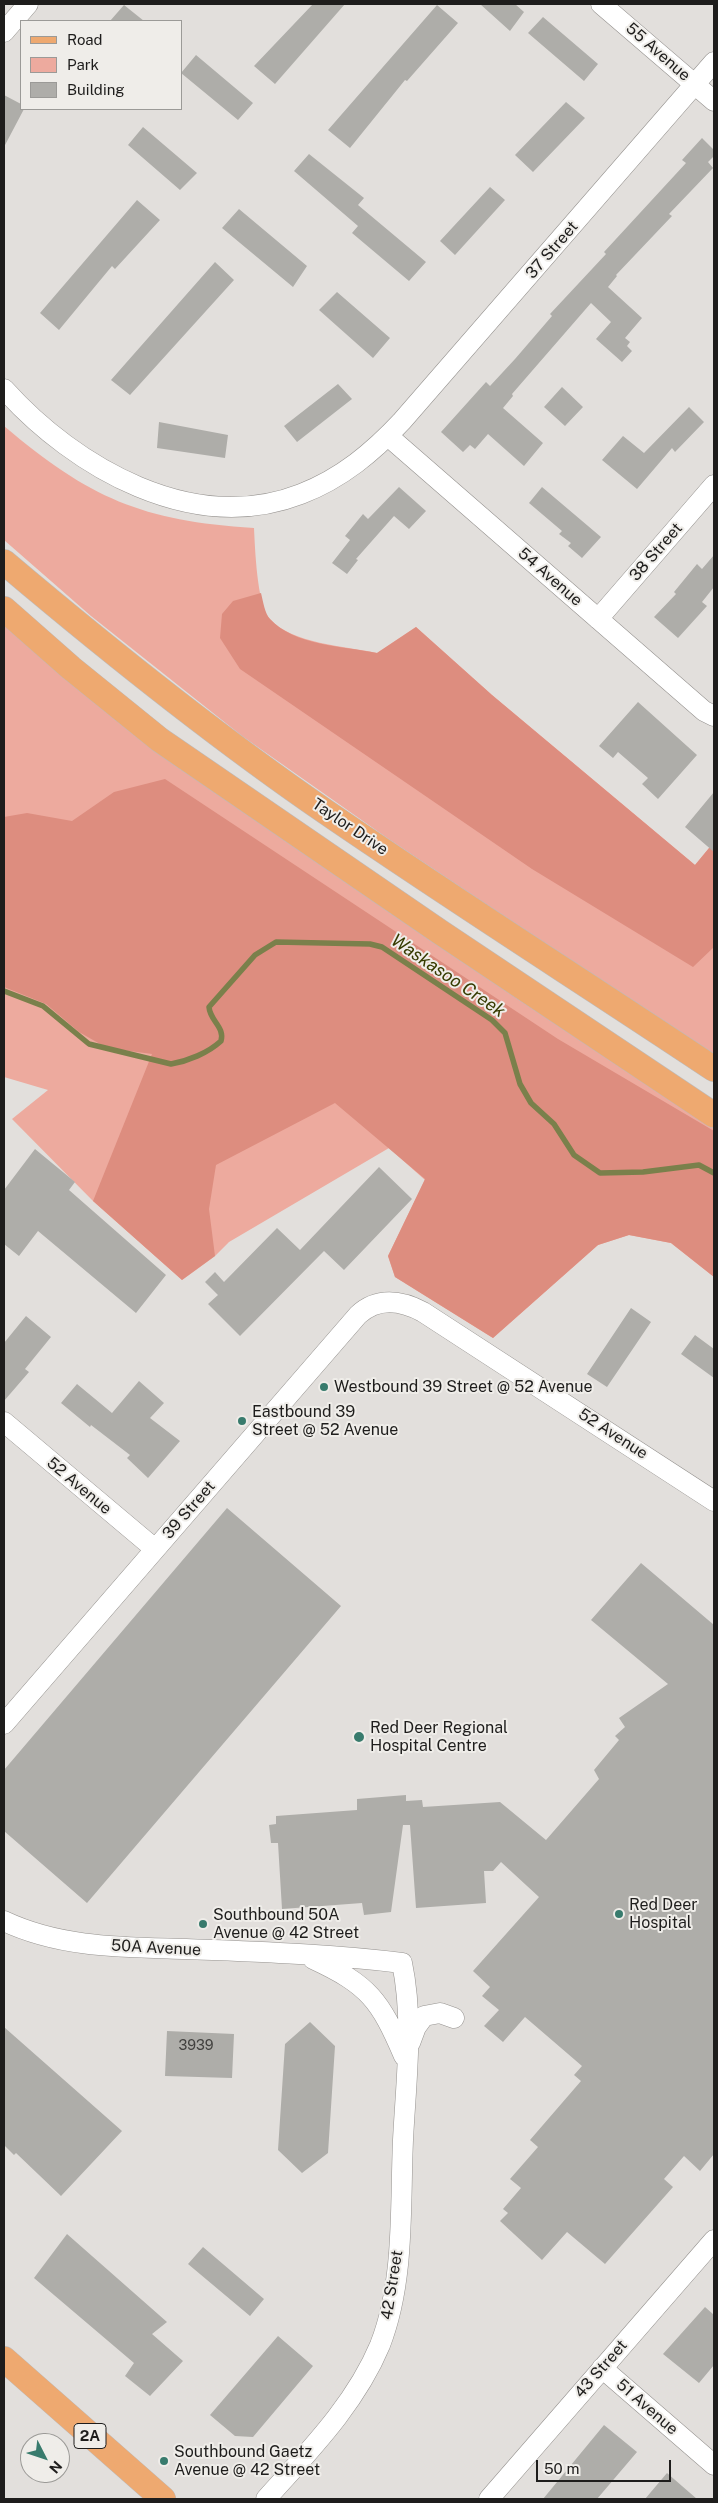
<!DOCTYPE html>
<style>
body{margin:0}
#map{position:relative;width:718px;height:2503px;overflow:hidden;background:#e2dfdc;font-family:"Public Sans",sans-serif}
canvas{display:block}
.frame{position:absolute;inset:0;border:5px solid #1e1d1c;pointer-events:none}
.legend{position:absolute;left:20px;top:20px;width:162px;height:90px;box-sizing:border-box;background:#efede9;border:1px solid #9b9a97;margin:0;padding:6px 9px;list-style:none;font-size:15px;color:#1e1d1c}
.legend li{display:flex;align-items:center;gap:10px;height:25px}
.legend b{width:25px;border:1px solid #9b9a97}
.north{position:absolute;left:20px;top:2433px;width:50px;height:50px;box-sizing:border-box;background:#efede9;border:1px solid #9b9a97;border-radius:50%;rotate:131deg;font-size:14px;font-weight:700;line-height:20px;text-align:center;color:#1e1d1c}
.north::after{content:'';display:block;margin:auto;width:18px;height:22px;background:#387b6d;clip-path:polygon(50% 0,100% 100%,50% 72%,0 100%)}
.scale{position:absolute;left:536px;top:2460px;width:135px;height:22px;box-sizing:border-box;border:2px solid #1e1d1c;border-top:0;padding-left:6px;font-size:15px;line-height:18px;white-space:nowrap;color:#1e1d1c;-webkit-text-stroke:4px #efede9;paint-order:stroke}
</style>
<div id="map">
<canvas width="718" height="2503"></canvas>
<div class="frame"></div>
<ul class="legend">
<li><b style="height:6px;background:#eea970"></b>Road</li>
<li><b style="height:14px;background:#edaa9e"></b>Park</li>
<li><b style="height:14px;background:#aeada9"></b>Building</li>
</ul>
<div class="north">N</div>
<div class="scale">50 m</div>
</div>
<script>
const ctx = document.querySelector('canvas').getContext('2d');
ctx.lineJoin = 'round';
function fillPath(path, color) {
  ctx.fillStyle = color;
  ctx.fill(path, 'evenodd');
}
function stroke(path, color, width, dash) {
  ctx.strokeStyle = color;
  ctx.lineWidth = width;
  ctx.lineCap = dash ? 'butt' : 'round';
  ctx.setLineDash(dash || []);
  ctx.stroke(path);
}
function label(font, color, halo, rows, align = 'center') {
  ctx.font = font + ' "Public Sans",sans-serif';
  ctx.lineWidth = 4;
  ctx.setLineDash([]);
  ctx.textBaseline = 'middle';
  ctx.strokeStyle = halo;
  ctx.fillStyle = color;
  for (const [text, x, y, turn = 0] of rows) {
    ctx.save();
    ctx.translate(x, y);
    ctx.rotate((+turn || 0) * Math.PI / 180);
    ctx.textAlign = isNaN(turn) ? turn : align;
    if (halo) ctx.strokeText(text, 0, 0);
    ctx.fillText(text, 0, 0);
    ctx.restore();
  }
}
fillPath(new Path2D(`
 M4 426C89 498 142 521 254 528 255 548 257 604 269 618 291 644 346 646 377 653L416 627 492 695 695 865 714 842V1057L390 840 242 736 91 616 4 540Z
 M4 620 478 972 714 1129V1277L671 1243 629 1235 598 1245 493 1338 395 1277 388 1256 425 1180 389 1148 229 1242 215 1256 182 1280 93 1201 12 1119 48 1090 4 1077Z`), '#edaa9e');
fillPath(new Path2D(`
 M261 593C263 601 265 614 270 619 295 646 343 646 377 653L416 627 492 695 695 865 714 842V947L693 967 532 869 240 669 220 638 222 614 233 601Z
 M165 779 558 1039 714 1131V1277L671 1243 629 1235 598 1245 493 1338 395 1277 388 1256 425 1179 335 1103 216 1165 209 1209 215 1256 182 1280 93 1201 152 1054 107 1048 79 1032 46 1004 4 987V817L27 813 72 821 114 792Z`), '#dd8d7f');
stroke(new Path2D(`
 M4 991 43 1006 89 1044 171 1064C188 1061 208 1053 221 1041 225 1027 210 1021 209 1007L255 955 276 942 370 944 382 947 492 1020 505 1033 520 1084 531 1103 554 1124 574 1155 600 1173 643 1172 699 1165 714 1173`), '#7a804b', 5.5);
fillPath(new Path2D(`
 M313 4H345L275 84 254 66Z
 M480 4H515L524 12 510 31Z
 M124 5 144 21H110Z
 M437 5 458 23 407 81 405 80 350 148 328 130Z
 M543 17 598 64 584 81 528 33Z
 M196 55 253 103 238 120 181 73Z
 M4 95 21 104V109H24L4 147Z
 M566 102 585 118 533 172 515 155Z
 M143 127 197 173 180 190 128 145Z
 M702 138 714 150V156L708 162 713 168 669 214 672 216 616 275 617 276 608 287 642 318 625 338 630 342 627 346 632 351 622 362 596 339 611 322 591 303 512 394 513 396 503 408 543 443 524 466 488 434 475 449 470 445 463 452 441 432 486 382 490 386 515 359 552 316 550 314 606 254 604 252 686 163 682 160Z
 M309 154 364 198 358 205 426 262 409 281 352 233 358 226 294 171Z
 M490 187 505 200 455 255 440 241Z
 M137 200 160 220 115 269 112 266 59 330 40 313Z
 M239 209 307 266 293 287 222 228Z
 M215 262 234 280 130 395 111 380Z
 M337 292 390 338 373 358 319 310Z
 M338 384 352 399 297 442 284 426Z
 M562 387 583 407 565 426 544 407Z
 M689 407 704 422 675 452 672 448 637 489 602 460 623 436 644 453Z
 M159 422 228 435 225 458 157 448Z
 M399 487 426 511 409 529 394 516 356 559 358 560 347 574 332 563 350 540 345 536 363 514 368 519Z
 M542 487 601 537 582 558 568 546 571 543 559 534 562 531 529 503Z
 M714 555V587L702 602 707 606 678 638 654 617 676 594 674 592 697 564 702 569Z
 M638 702 697 755 658 799 642 784 648 778 618 752 613 758 599 746Z
 M714 792V852L685 827Z
 M35 1149 75 1182 69 1190 166 1275 136 1313 38 1231 19 1256 4 1244V1190Z
 M379 1167 412 1199 344 1270 324 1251 240 1336 208 1304 218 1295 205 1282 215 1272 224 1282 277 1228 300 1250Z
 M631 1308 651 1322 607 1387 587 1374Z
 M26 1316 51 1337 25 1369 29 1372 4 1401V1343Z
 M695 1335 714 1349V1378L681 1354Z
 M139 1381 164 1403 150 1418 180 1441 148 1478 127 1458 130 1455 91 1425 90 1427 61 1403 77 1384 112 1413Z
 M227 1508 341 1606 87 1903 4 1831V1770Z
 M641 1563 714 1625V2154L700 2171 684 2156 664 2179 673 2187 605 2264 567 2232 542 2260 500 2221 508 2213 503 2209 521 2188 510 2179 538 2147 530 2140 581 2081 574 2075 582 2066 525 2017 503 2042 484 2026 499 2010 482 1996 490 1987 473 1971 539 1897 501 1862 493 1871H484L486 1903 416 1908 410 1825H403L391 1912 364 1915 362 1903 282 1909 278 1843H271L269 1825 276 1824V1816L357 1810V1799L406 1795V1801L422 1800 423 1807 500 1802 546 1840 599 1779 594 1770 619 1740 615 1736 625 1727 619 1718 668 1684 591 1620Z
 M310 2022 335 2046 328 2153 302 2173 278 2150 285 2044Z
 M4 2027 122 2131 61 2196 16 2153 14 2155 4 2145Z
 M167 2031 234 2034 232 2078 165 2076Z
 M67 2234 167 2322 152 2334 183 2361 150 2396 125 2376 134 2363 34 2278Z
 M203 2247 264 2299 250 2316 188 2264Z
 M705 2307 714 2315V2365L699 2383 663 2354Z
 M278 2336 313 2366 253 2437 235 2436 210 2415Z
 M604 2425 637 2452 597 2499H543Z
 M667 2473 697 2499H645Z`), '#aeada9');
const minor = new Path2D(`
 M601 4 714 101
 M4 32 28 4
 M4 389C75 468 193 536 301 494 342 478 373 452 402 421L714 62
 M388 436 704 711 714 716
 M598 619 714 485
 M4 1422 155 1549
 M4 1724 358 1315C377 1297 401 1300 423 1312L714 1501
 M4 1921C61 1948 123 1947 186 1949 258 1952 330 1954 402 1963 414 2020 406 2081 403 2140 400 2207 405 2281 380 2345 355 2405 308 2452 266 2499
 M313 1959C369 1985 380 2000 404 2056
 M410 2043 416 2027 424 2016 440 2013 454 2018
 M602 2368 714 2465
 M489 2499 714 2240`);
const major = new Path2D(`
 M4 562C108 650 214 735 326 812 454 900 585 983 714 1069
 M4 609 71 668 160 740 440 932 714 1115
 M4 2359 163 2499`);
stroke(minor, '#95928f', 21);
stroke(major, '#bcbbbb', 26);
stroke(minor, '#fff', 20);
stroke(major, '#eea970', 25);
for (const [x, y, r, color] of [
 [324,1387,5,"#387b6d"],
 [242,1421,5,"#387b6d"],
 [359,1737,6,"#387b6d"],
 [619,1914,5,"#387b6d"],
 [203,1924,5,"#387b6d"],
 [164,2461,5,"#387b6d"]
]) {
  const dot = new Path2D();
  dot.arc(x, y, r, 0, 2 * Math.PI);
  ctx.fillStyle = color;
  ctx.fill(dot);
  stroke(dot, '#efede9', 2);
}
label('14px', '#42413f', null, [
 ["3939",196,2046]
]);
for (const [x, y, w] of [
 [90,2436,32]
]) {
  const box = new Path2D();
  box.roundRect(x - w / 2, y - 12.5, w, 25, 4);
  ctx.fillStyle = '#efede9';
  ctx.fill(box);
  stroke(box, '#1e1d1c', 1);
}
label('bold 15px', '#1e1d1c', null, [
 ["2A",90,2436]
]);
label('16px', '#1e1d1c', '#efede9', [
 ["55 Avenue",658,52,41],
 ["37 Street",552,250,-49],
 ["38 Street",656,552,-49],
 ["54 Avenue",550,577,41],
 ["Taylor Drive",350,827,34],
 ["52 Avenue",613,1434,33],
 ["52 Avenue",79,1486,40],
 ["39 Street",189,1510,-49],
 ["50A Avenue",156,1948,3],
 ["42 Street",392,2285,-81],
 ["43 Street",601,2369,-49],
 ["51 Avenue",647,2407,41]
]);
label('16px', '#1e1d1c', '#efede9', [
 ["Westbound 39 Street @ 52 Avenue",334,1387],
 ["Eastbound 39",252,1412],
 ["Street @ 52 Avenue",252,1430],
 ["Red Deer Regional",370,1728],
 ["Hospital Centre",370,1746],
 ["Red Deer",629,1905],
 ["Hospital",629,1923],
 ["Southbound 50A",213,1915],
 ["Avenue @ 42 Street",213,1933],
 ["Southbound Gaetz",174,2452],
 ["Avenue @ 42 Street",174,2470]
], 'left');
label('italic 18px', '#363b00', '#efede9', [
 ["Waskasoo Creek",448,976,34]
]);
</script>
